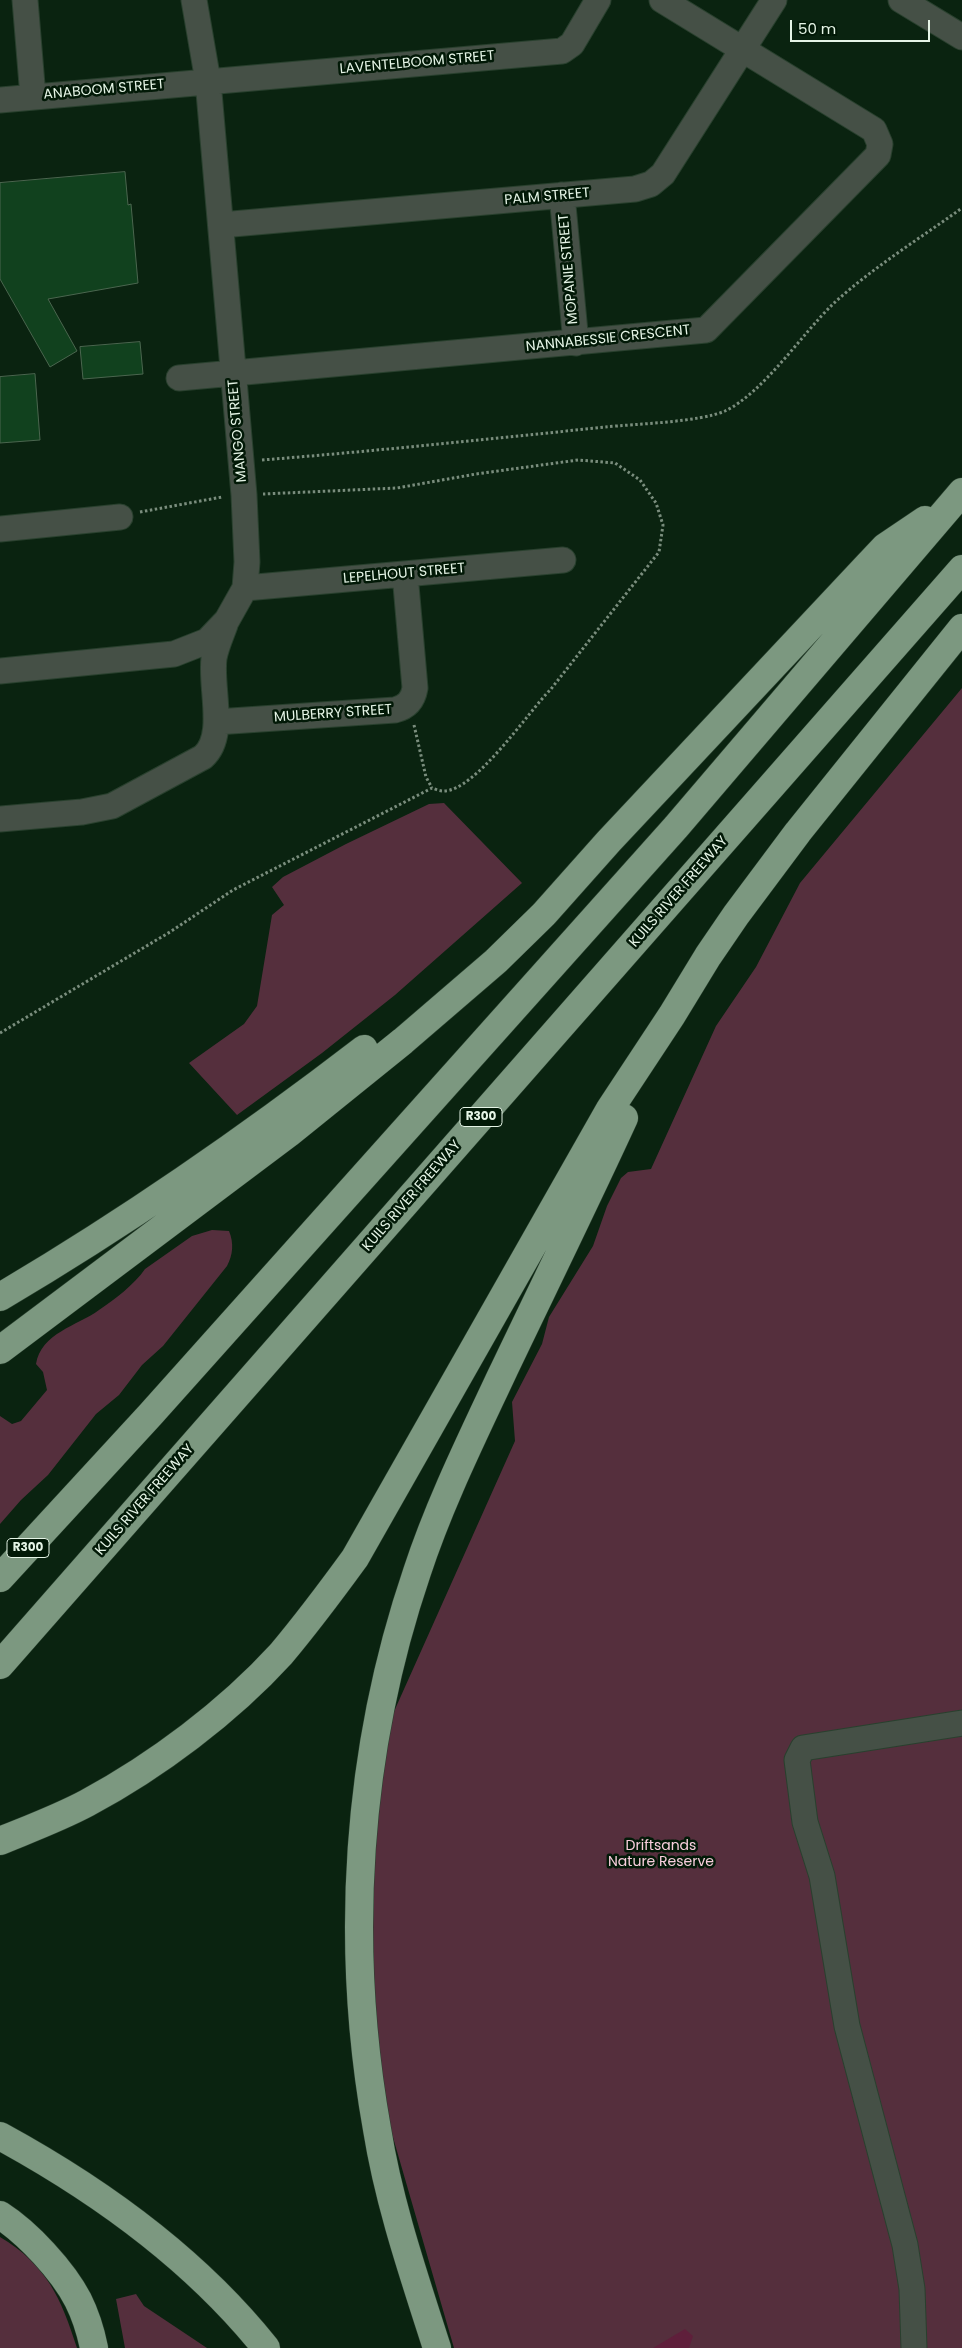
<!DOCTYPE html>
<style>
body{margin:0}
#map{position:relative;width:962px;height:2348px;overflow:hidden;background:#0a2310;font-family:Poppins,sans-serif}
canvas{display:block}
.scale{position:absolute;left:790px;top:20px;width:140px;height:22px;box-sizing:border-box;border:2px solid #e5f4e6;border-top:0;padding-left:6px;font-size:15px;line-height:18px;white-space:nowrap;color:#e5f4e6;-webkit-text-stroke:4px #021907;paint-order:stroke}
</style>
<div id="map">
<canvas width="962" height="2348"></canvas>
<div class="scale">50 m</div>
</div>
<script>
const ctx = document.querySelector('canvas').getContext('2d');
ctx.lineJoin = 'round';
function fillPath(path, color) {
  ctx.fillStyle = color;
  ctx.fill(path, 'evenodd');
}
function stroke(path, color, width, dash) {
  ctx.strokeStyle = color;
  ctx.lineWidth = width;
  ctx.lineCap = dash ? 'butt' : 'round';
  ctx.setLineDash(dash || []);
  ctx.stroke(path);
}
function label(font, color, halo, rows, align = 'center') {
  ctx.font = font + ' Poppins,sans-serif';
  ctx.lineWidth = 5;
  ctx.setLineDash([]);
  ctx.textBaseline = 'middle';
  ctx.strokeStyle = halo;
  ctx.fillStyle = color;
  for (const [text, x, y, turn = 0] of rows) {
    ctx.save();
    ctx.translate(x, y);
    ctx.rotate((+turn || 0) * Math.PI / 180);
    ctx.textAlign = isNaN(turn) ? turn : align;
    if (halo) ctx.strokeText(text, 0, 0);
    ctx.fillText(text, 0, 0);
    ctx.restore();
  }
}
fillPath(new Path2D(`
 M962 688V2348H454L381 2096 358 1792 515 1441 512 1402 542 1344 549 1317 593 1246 607 1206 621 1178 628 1172 651 1169 716 1026 756 967 800 883Z
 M444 803 522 883 395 995 322 1053 237 1115 189 1063 244 1024 257 1006 272 915 284 905 272 887 283 877 346 844 429 804Z
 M212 1230 229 1231C234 1243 233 1255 227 1266L163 1346 142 1365 119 1395 96 1414 48 1475 21 1500 0 1524V1416L12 1424 21 1421 47 1390 43 1372 36 1364C41 1333 77 1326 99 1310 115 1299 134 1285 145 1269L192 1236Z
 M0 2237C47 2265 61 2298 77 2348H0Z
 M136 2294 144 2306 207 2348H125L116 2299Z`), '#552f3d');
fillPath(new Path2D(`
 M685 2329 693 2336 689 2348H653Z`), '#5f1f3b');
const building = new Path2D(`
 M125 172 128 205 131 204 138 283 48 299 77 351 50 367 0 279V183Z
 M140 342 143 374 83 379 80 347Z
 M35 374 40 440 0 443V377Z`);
fillPath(building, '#11411e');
stroke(building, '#4b664f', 1);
const minor = new Path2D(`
 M25 0 33 97
 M901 0 962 37
 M0 100 562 51 572 44 598 0
 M562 195 576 343
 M221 225 635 189 651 184 663 174 774 0
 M179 378 706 330 878 155 880 144 874 130 662 0
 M0 529 120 517
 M245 588 563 560
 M0 671 174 654 207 641 227 620 245 588 247 562 244 495 208 81 194 0
 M216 722 395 710C407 707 413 700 415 688L405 574
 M0 819 82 812 112 806 203 757C227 736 210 688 214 658 216 647 221 636 225 625
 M914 2348 912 2289 905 2245 847 2026 822 1876 805 1822 797 1760 803 1748 962 1723`);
const highway = new Path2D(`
 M0 1297C127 1222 247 1139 364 1049
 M0 1350 289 1133 403 1041 496 961 544 914 609 841 868 565 885 547 925 520
 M0 1578 150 1415 676 827 962 492
 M0 1665 962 569
 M0 1841C29 1829 59 1818 87 1803 156 1766 228 1712 281 1654 307 1623 331 1591 355 1558L610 1109 672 1015 708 956 736 915 798 832 962 628
 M0 2136C99 2190 195 2259 266 2348
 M0 2215C28 2233 63 2271 78 2300 85 2314 91 2333 94 2348
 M437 2348C414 2276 389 2204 377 2129 344 1944 356 1751 417 1572 439 1505 471 1440 501 1376 542 1290 584 1205 624 1118`);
stroke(minor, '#29402e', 27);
stroke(highway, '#29402e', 29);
stroke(new Path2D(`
 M262 460C376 451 490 439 605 427 635 424 700 422 725 411 763 393 802 334 833 304 872 268 919 239 962 208
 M140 512 222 497
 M414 725 426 777 432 788
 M0 1033 170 932 233 890 432 788C435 789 439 791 443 791 475 792 528 712 551 689L659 552 663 525 656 503 640 480 615 463 578 460 476 474 397 488 263 494`), '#7a8d7d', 3, [2.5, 2.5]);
stroke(minor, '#455046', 25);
stroke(highway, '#7c9880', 28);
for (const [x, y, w] of [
 [481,1117,42],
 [28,1548,42]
]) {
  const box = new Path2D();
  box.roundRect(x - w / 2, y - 9.5, w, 19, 4);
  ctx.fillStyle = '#021907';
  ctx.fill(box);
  stroke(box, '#e5f4e6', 1);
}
label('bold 12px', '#e5f4e6', null, [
 ["R300",481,1117],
 ["R300",28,1548]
]);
label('14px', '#e5f4e6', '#021907', [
 ["LAVENTELBOOM STREET",417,63,-5],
 ["ANABOOM STREET",104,90,-5],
 ["PALM STREET",547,197,-5],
 ["MOPANIE STREET",569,269,-95],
 ["NANNABESSIE CRESCENT",608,339,-6],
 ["MANGO STREET",238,431,-95],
 ["LEPELHOUT STREET",404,574,-5],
 ["MULBERRY STREET",333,714,-4],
 ["KUILS RIVER FREEWAY",679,892,-49],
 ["KUILS RIVER FREEWAY",412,1196,-49],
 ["KUILS RIVER FREEWAY",145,1500,-49]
]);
label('14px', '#facfde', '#021907', [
 ["Driftsands",661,1846],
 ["Nature Reserve",661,1862]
]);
</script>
